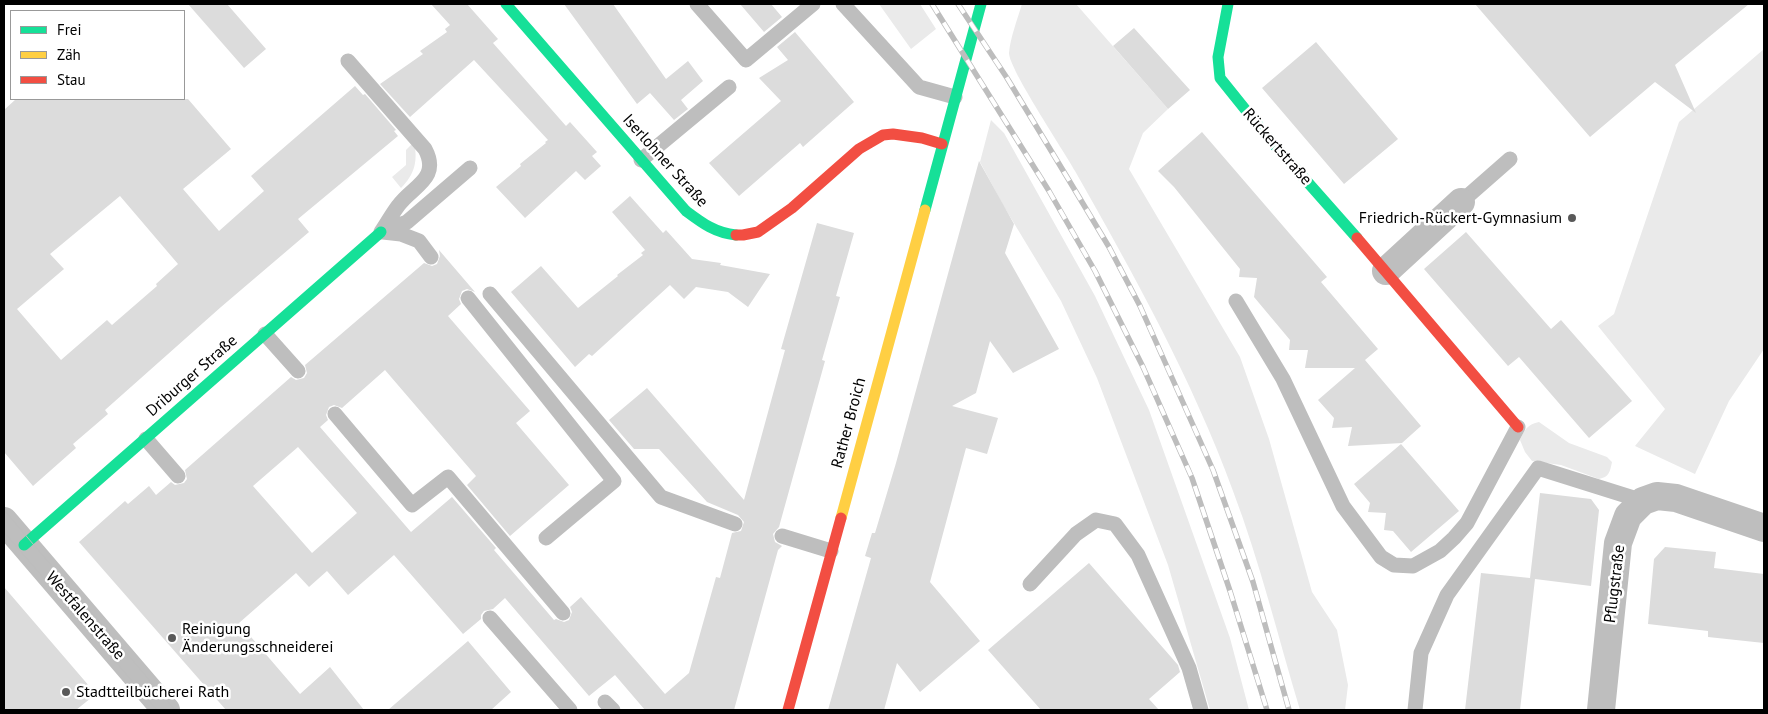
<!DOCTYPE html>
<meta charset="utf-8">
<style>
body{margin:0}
#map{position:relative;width:1768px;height:714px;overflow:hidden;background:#fff;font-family:"PT Sans",sans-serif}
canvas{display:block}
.frame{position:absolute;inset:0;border:5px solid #000;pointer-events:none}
.legend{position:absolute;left:10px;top:10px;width:175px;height:90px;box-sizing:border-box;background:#fff;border:1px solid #999;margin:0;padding:6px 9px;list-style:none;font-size:15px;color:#000}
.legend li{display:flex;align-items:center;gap:10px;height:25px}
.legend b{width:25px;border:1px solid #999}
</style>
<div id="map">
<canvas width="1768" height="714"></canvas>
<div class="frame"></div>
<ul class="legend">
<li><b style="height:6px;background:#16e098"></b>Frei</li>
<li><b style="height:6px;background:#ffcf43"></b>Zäh</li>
<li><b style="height:6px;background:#f24e42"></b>Stau</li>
</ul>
</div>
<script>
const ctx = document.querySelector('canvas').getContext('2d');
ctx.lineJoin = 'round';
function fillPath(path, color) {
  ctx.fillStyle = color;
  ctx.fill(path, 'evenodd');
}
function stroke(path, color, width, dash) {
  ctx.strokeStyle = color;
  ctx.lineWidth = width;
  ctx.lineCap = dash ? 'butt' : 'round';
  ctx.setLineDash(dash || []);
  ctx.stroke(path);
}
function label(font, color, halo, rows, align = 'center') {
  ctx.font = font + ' "PT Sans",sans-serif';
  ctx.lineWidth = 5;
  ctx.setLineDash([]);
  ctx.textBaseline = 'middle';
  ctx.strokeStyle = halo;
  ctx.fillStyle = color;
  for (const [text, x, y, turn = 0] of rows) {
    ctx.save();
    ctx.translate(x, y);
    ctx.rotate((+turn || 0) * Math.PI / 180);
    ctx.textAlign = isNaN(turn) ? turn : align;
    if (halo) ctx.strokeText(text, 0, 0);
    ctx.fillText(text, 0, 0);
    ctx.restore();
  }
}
fillPath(new Path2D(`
 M879 4H920L936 29 911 49Z
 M1022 4H1076L1168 109 1143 133 1129 169 1240 357 1269 439 1312 592 1337 630 1348 685 1345 710H1300C1278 637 1260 562 1233 491 1192 379 1134 275 1075 171 1064 151 1009 69 1009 53 1010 39 1018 17 1022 4Z
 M1764 49V349L1729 401 1695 474 1635 446 1665 409 1598 326 1614 314 1679 122Z
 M991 120 1004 133 1095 296 1149 410 1230 638 1249 710H1210L1168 565 1097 378 1061 301 1003 205 980 162Z
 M414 142C418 161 415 174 401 188L392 177 406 165V150Z
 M1539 422 1569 443 1607 457 1612 462C1610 472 1609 477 1599 479L1561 465 1532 461 1525 452 1520 440C1524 430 1528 424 1539 422Z`), '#eaeaea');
fillPath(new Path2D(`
 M188 4H227L266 49 244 68Z
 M431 4H467L498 39 493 43 566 126 570 122 597 152 592 156 601 166 585 180 576 171 525 218 496 187 521 166 520 164 546 143 545 142 548 140 474 60 410 117 380 84 423 54 420 51 447 32 445 29 450 25Z
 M564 4H613L666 79 688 61 703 81 681 100 688 109 674 120 650 93 637 104Z
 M740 4H771L782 17 764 32Z
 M1475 4H1749L1675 65 1696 113 1655 82 1590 137Z
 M1134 28 1190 90 1168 109 1113 46Z
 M795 32 854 102 803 147 800 143 739 196 709 163 781 101 759 78 788 60 777 47Z
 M1316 42 1398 139 1344 184 1262 88Z
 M355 86 363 95 365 94 396 130 394 131 398 136 298 219 309 232 221 307 105 410 108 414 73 444 76 448 33 486 4 452V110L16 99H188L231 149 183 189 219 231 264 191 251 176ZM120 196 178 264 156 284 157 286 112 325 107 320 61 360 17 309 64 269 50 254Z
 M1202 132 1327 277 1321 282 1378 349 1365 360 1421 426 1402 443 1348 446 1352 427 1332 428 1334 418 1318 400 1355 368H1305L1308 350H1289L1290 340 1254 297 1257 278 1239 277 1240 269 1174 187 1158 171Z
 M979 161 1014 224 1005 253 1059 349 1013 373 990 341 976 393 952 406 998 418 987 454 966 448 930 582 980 641 920 692 897 663 884 710H828L871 558 865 556 872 533H875L896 463Z
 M630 196 663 233 666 230 692 259 721 263 720 265 770 274 748 307 728 292 696 287 684 299 670 285 592 356 589 354 575 367 511 292 541 266 578 308 618 276 617 275 643 255 641 253 645 250 612 212Z
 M817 223 854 233 836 296 840 297 822 360 825 361 779 527 773 534 775 542 782 546 778 550 734 710H645L615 675 589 696 505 598 493 609 484 611 481 615V619L463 634 394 555 348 595 327 571 309 587 296 573 239 623 300 694 330 667 364 710H226L79 542 125 501 128 504 149 486 156 495 171 482 175 485 184 483 187 479 185 470 291 377 296 380 304 378 307 373 305 365 424 263 432 266 437 264 440 256 439 250 475 292 467 289 462 291 459 299 461 304 448 316 530 411 516 423 569 485 510 536 467 485 476 476 385 370 342 408 334 405 329 407 326 415 328 420 320 427 411 532 452 497 496 548 494 550 554 620 556 619 564 622 569 620 572 612 570 607 581 597 665 694 689 673 716 577 720 578 732 533 741 531 744 522 738 515 707 502 659 449H634L609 420 647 388 744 500 785 350 781 349ZM298 447 357 513 312 553 253 486Z
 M1466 232 1551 329 1561 320 1632 401 1589 438 1519 357 1508 366 1424 269Z
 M1401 444 1459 511 1411 552 1393 531 1384 530 1386 513 1368 512 1370 503 1354 484Z
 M1540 493 1591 499 1599 510 1591 586 1535 579 1520 710H1465L1481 573 1530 578Z
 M1665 547 1716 552 1714 568 1764 574V643L1708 637V631L1648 624 1654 559Z
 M1089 563 1178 665 1180 672 1149 699 1159 710H1041L988 650Z
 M4 587 96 694 76 710H4Z
 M468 641 511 692 491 710H388Z`), '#dcdcdc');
stroke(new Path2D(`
 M697 4 746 60 813 4
 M843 4 919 87 955 97
 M348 61 425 149C441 179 412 186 398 206 392 214 387 223 381 232
 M641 160 729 87
 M1461 202 1510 159
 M381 232 407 222 470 168
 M383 232 401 234 419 241 431 257
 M490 294 661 497 735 524
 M468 298 614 481 546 538
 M1236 301 1283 379 1343 506 1381 557 1394 565 1413 566 1440 551 1454 538 1467 523 1518 427
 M265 334 298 371
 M335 414 412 505 448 477 563 613
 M146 439 178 476
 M782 536 831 551
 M1030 584 1076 534 1096 520 1115 524 1138 555 1189 668 1201 710
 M490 618 570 710
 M605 702 613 710
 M1415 710 1421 653 1447 595 1538 468 1643 501`), '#bebebe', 15);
stroke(new Path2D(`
 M1386 271 1461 202
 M4 521 166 710
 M1601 710 1618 543 1628 516 1643 501 1657 496 1676 498 1764 528`), '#bebebe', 28);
stroke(new Path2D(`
 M506 4 686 211C702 223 715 233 736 235
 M1228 4 1218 57 1220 78 1265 134 1357 238
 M925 210 981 4
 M24 545 381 232`), '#16e098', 11);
stroke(new Path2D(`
 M841 518 925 210`), '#ffcf43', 11);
stroke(new Path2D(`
 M736 235H743L758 232 792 208 859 149 883 135 893 134 922 138 942 144
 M1357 238 1518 427
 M788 710 841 518`), '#f24e42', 11);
stroke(new Path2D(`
 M4 510 175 710
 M4 532 157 710`), '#bdbdbd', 1);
const rail = new Path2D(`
 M932 4 1049 191 1095 271 1143 367 1192 478 1230 591 1267 710
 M958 4 1007 78 1067 177 1109 247 1140 306 1213 470 1253 582 1289 710`);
stroke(rail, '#bdbdbd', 5.5);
stroke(rail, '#fff', 4, [11]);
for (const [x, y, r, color] of [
 [1572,218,5,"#595959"],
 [172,638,5,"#595959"],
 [66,692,5,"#595959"]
]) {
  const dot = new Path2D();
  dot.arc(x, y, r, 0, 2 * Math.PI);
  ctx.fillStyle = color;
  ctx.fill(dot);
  stroke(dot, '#fff', 2);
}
label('16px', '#000', '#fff', [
 ["Rückertstraße",1277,147,49],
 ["Iserlohner Straße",665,161,48],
 ["Driburger Straße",192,376,-41],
 ["Rather Broich",849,423,-75],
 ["Pflugstraße",1615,584,-83],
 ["Westfalenstraße",85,616,49]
]);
label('16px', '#000', '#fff', [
 ["Friedrich-Rückert-Gymnasium",1562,218,"right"],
 ["Reinigung",182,629],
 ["Änderungsschneiderei",182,647],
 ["Stadtteilbücherei Rath",76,692]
], 'left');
</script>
